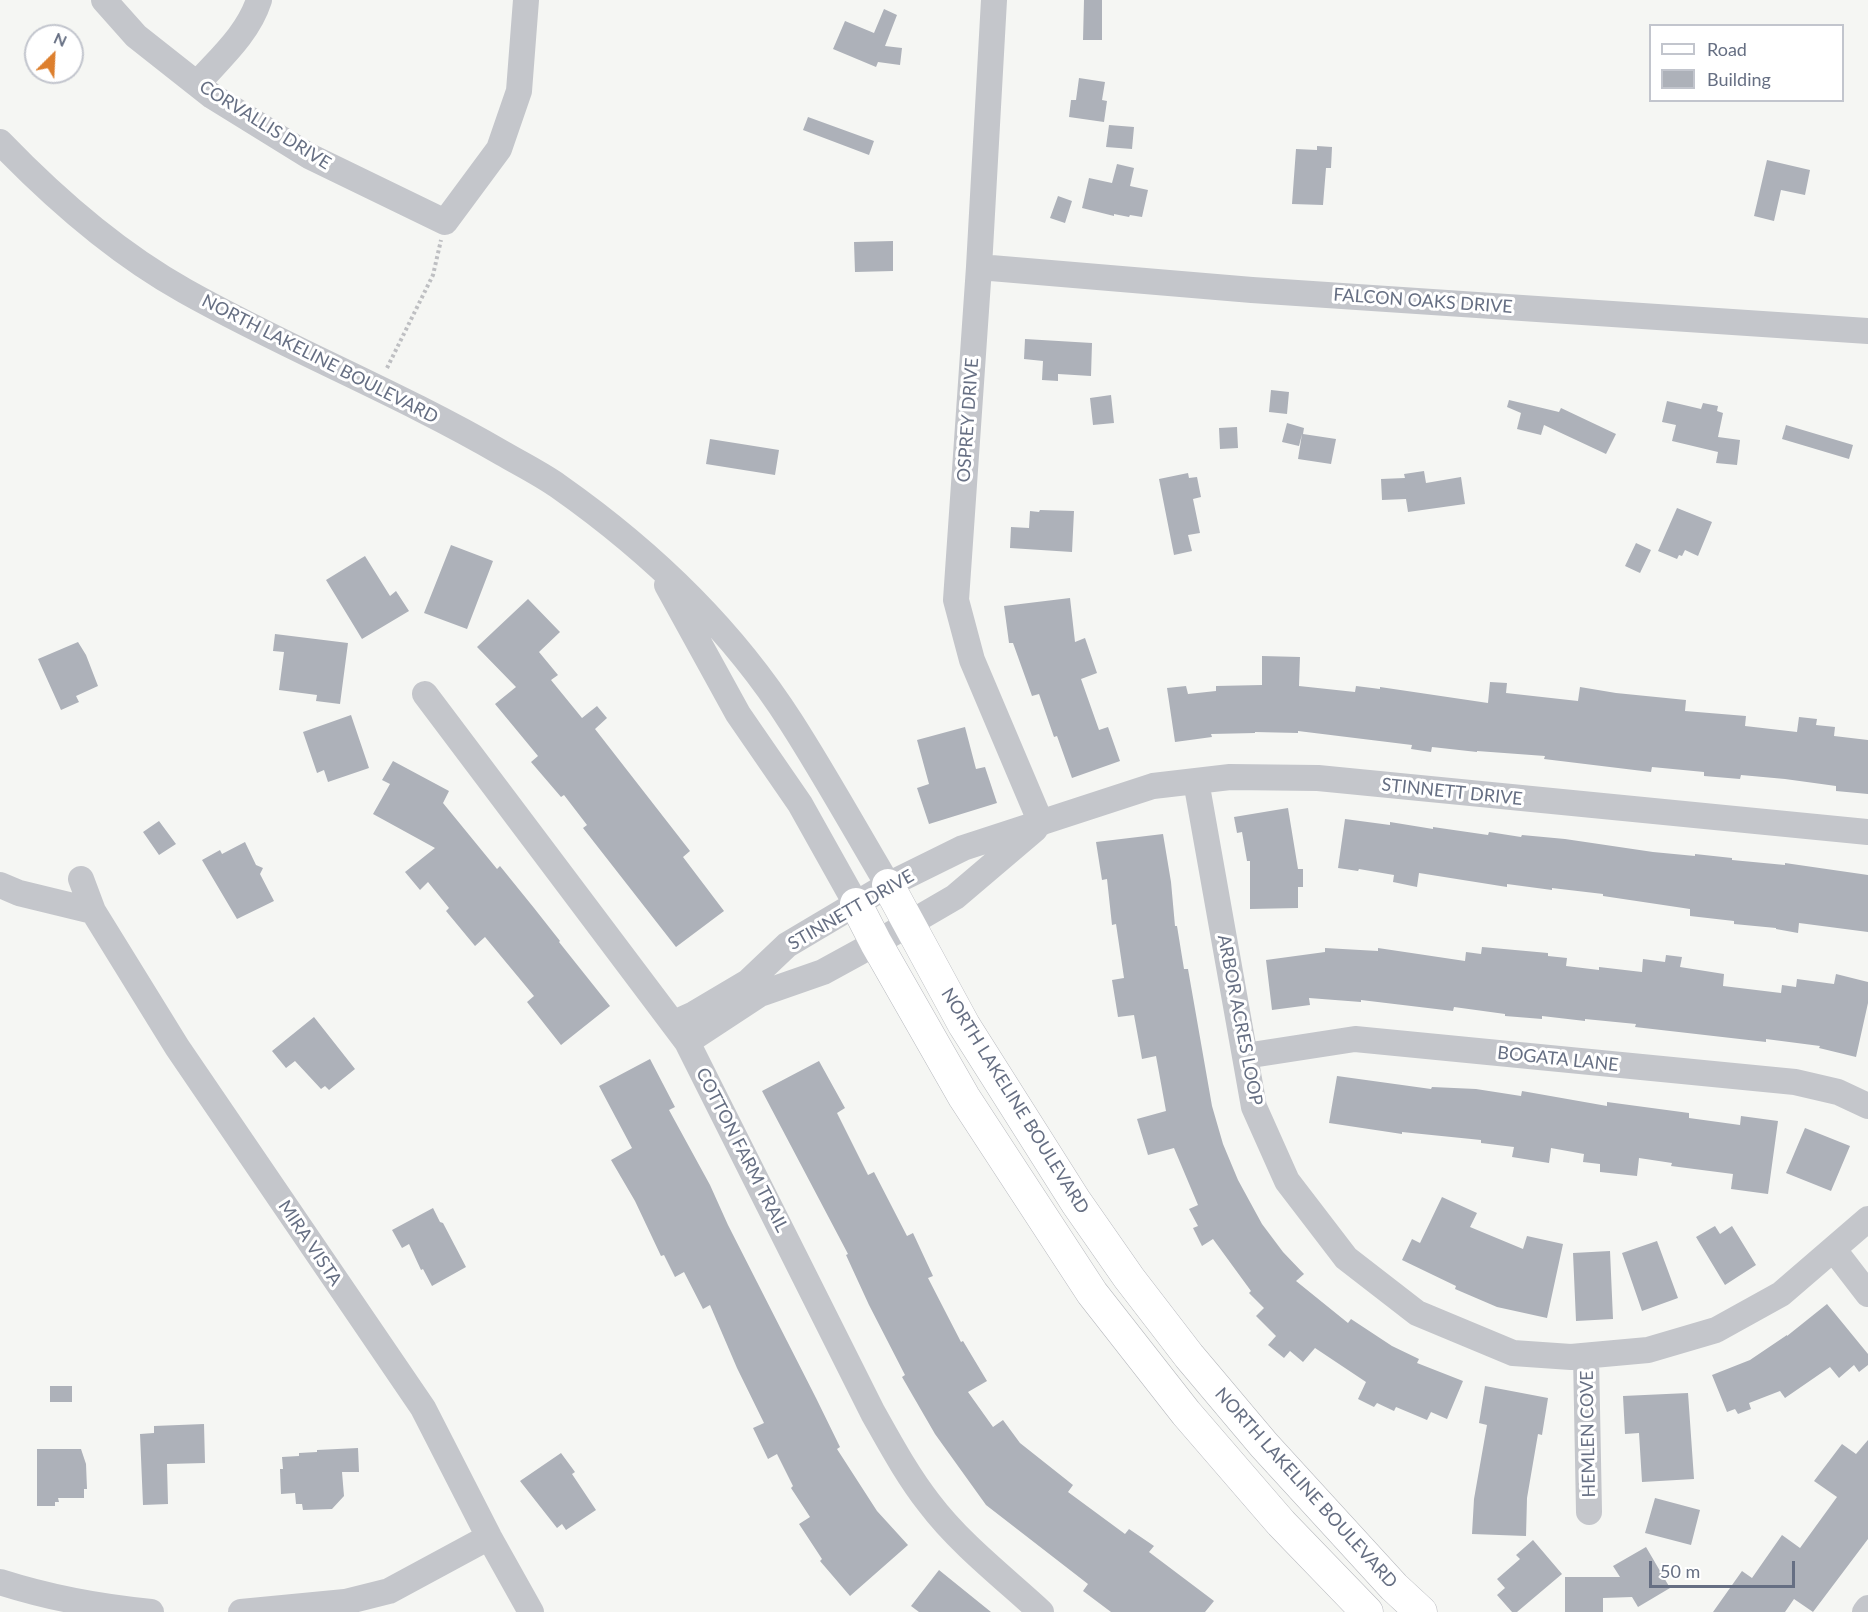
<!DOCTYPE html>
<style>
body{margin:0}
#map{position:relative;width:1868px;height:1612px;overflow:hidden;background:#f5f6f3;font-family:Lato,sans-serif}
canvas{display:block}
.legend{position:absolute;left:1649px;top:24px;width:195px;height:78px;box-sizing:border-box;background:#fff;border:2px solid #c2c5cd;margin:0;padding:8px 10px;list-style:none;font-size:18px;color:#666f83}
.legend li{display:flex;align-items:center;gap:12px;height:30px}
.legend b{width:30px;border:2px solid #c2c5cd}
.north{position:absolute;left:24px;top:24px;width:60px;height:60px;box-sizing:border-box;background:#fff;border:2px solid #c2c5cd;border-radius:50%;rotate:24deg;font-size:16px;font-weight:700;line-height:24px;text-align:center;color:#666f83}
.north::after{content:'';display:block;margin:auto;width:21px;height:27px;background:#dd7f2d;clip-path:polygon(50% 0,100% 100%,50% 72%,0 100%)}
.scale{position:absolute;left:1649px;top:1561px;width:146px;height:27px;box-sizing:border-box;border:3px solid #666f83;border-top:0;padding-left:8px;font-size:18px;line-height:21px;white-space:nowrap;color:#666f83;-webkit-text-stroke:4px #fff;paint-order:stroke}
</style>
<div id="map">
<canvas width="1868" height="1612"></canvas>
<ul class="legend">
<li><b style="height:8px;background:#fff"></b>Road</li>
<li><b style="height:16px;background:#adb1b9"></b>Building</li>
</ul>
<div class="north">N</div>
<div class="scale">50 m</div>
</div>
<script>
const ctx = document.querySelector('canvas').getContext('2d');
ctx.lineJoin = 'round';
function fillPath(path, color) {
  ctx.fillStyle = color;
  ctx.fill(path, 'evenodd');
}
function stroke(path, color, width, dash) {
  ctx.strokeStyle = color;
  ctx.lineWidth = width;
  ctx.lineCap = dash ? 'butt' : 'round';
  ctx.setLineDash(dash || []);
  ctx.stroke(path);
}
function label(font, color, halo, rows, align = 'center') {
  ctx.font = font + ' Lato,sans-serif';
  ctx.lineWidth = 6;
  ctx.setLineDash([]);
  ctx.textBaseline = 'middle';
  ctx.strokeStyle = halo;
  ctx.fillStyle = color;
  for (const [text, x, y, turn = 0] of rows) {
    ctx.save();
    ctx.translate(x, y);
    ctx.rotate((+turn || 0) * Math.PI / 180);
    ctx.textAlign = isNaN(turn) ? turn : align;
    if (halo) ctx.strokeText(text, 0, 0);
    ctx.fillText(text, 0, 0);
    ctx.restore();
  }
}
fillPath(new Path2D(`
 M1084 0H1102V40H1083Z
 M884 9 897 15 885 46 902 48 900 65 878 62 876 67 833 49 845 21 874 33Z
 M1079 78 1105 82 1102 100 1107 101 1104 122 1069 117 1071 100H1076Z
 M808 117 874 141 869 155 803 130Z
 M1109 125 1134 127 1132 149 1106 147Z
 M1317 146 1332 147 1331 168H1326L1323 205 1292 204 1296 149 1317 150Z
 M1767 160 1810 170 1805 195 1781 190 1774 221 1754 216Z
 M1117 164 1134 168 1130 186 1148 190 1142 217 1130 215 1129 217 1114 214V216L1082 208 1089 178 1112 183Z
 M1058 196 1072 201 1065 223 1050 218Z
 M893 241V271L855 272 854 242Z
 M1025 339 1092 343 1091 376 1058 374V381L1042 380 1043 361 1024 359Z
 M1271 390 1289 392 1287 414 1269 412Z
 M1111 395 1114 423 1093 425 1090 398Z
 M1509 400 1559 412 1561 408 1616 434 1606 454 1544 425 1541 435 1517 429 1521 413 1507 407Z
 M1667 401 1701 409 1703 403 1718 406 1717 411 1723 413 1718 437 1740 440 1737 465 1716 463 1718 452 1672 441 1676 425 1662 422Z
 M1287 423 1304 428 1303 434 1336 439 1331 464 1298 459 1302 434 1299 446 1282 442Z
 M1786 425 1853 445 1849 459 1782 439Z
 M1237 427 1238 448 1220 449 1219 428Z
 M710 439 779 450 775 475 706 464Z
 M1424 471 1426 483 1461 477 1465 504 1408 512 1406 499 1382 500 1381 479 1405 478 1404 474Z
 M1188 473 1189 478 1197 477 1201 497 1193 499 1200 533 1188 535 1192 551 1174 555 1159 479Z
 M1677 508 1712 522 1698 556 1685 550 1682 556 1679 555 1677 559 1658 551Z
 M1040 510 1074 511 1072 552 1010 548 1011 527 1029 528 1030 511 1039 512Z
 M1636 543 1651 550 1640 573 1625 566Z
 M451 545 493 561 467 629 424 613Z
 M365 556 390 596 396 591 409 611 362 639 326 580Z
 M1070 598 1075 642 1085 638 1097 673 1081 679 1099 730 1108 727 1120 761 1072 778 1057 736 1054 737 1039 694 1032 696 1013 643H1009L1004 606Z
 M528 599 560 632 539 652 558 675 551 680 582 718 597 706 607 718 595 729 690 851 683 857 724 911 676 947 583 828 587 825 564 795 561 797 531 762 538 756 495 704 516 687 477 647Z
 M275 634 348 643 340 704 316 701 317 695 279 690 284 652 273 651Z
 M78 642 86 655 98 686 76 696 79 702 61 710 38 659Z
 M1262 656 1300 657 1299 686 1355 692 1356 686 1380 689V687L1488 703 1490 682 1507 683 1506 693 1578 701 1580 687 1616 693 1686 700 1685 711 1746 716 1745 726 1797 732 1799 717 1817 719 1816 725 1835 727 1834 736 1868 740V794L1836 791V786L1785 779 1741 775 1740 779 1704 776V772L1652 767 1651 772 1544 759 1545 756 1477 751V752L1432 747 1431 752 1411 749 1412 745 1298 731V733L1255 732V733L1211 734 1212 737 1175 742 1167 688 1186 686 1188 694 1216 691V686L1262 685Z
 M351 715 369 768 328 782 324 770 317 773 303 732Z
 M965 727 976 769 985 767 997 803 929 824 917 788 929 784 917 740Z
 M393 761 449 791 443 803 497 869 500 866 534 908 560 941 559 942 610 1006 561 1045 527 1002 534 996 485 937 475 946 446 911 449 908 428 882 420 890 405 872 435 848 373 814 390 784 382 780Z
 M1288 808 1298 869H1303V887H1298V908L1250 909V861H1247L1242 832 1237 833 1234 817Z
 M1345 819 1390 825V822L1433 829V827L1488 835 1489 832 1521 837 1522 835 1565 839 1653 852 1695 856V854L1732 858V860L1785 865V863L1868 875V932L1799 923 1798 933 1776 929V928L1734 924V921L1690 916V909L1603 896V894L1552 888V890L1507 884V887L1419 873 1417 887 1393 882 1394 875 1359 869 1358 871 1338 868Z
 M159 821 176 844 159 855 143 832Z
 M1163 834 1171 882 1175 926H1177L1184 969H1188L1212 1106 1223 1144 1238 1180 1262 1224 1283 1252 1304 1274 1296 1281 1348 1323 1351 1319 1392 1346 1419 1359 1417 1363 1463 1381 1447 1419 1431 1412 1427 1420 1396 1407 1394 1411 1377 1403 1374 1407 1358 1399 1366 1382 1315 1348 1303 1362 1290 1351 1284 1358 1268 1345 1276 1336 1256 1316 1264 1308 1249 1293 1251 1291 1213 1239 1202 1246 1193 1228 1198 1226 1189 1209 1198 1205 1174 1148 1148 1155 1137 1119 1166 1111 1156 1056 1142 1059 1134 1015 1118 1017 1112 980 1124 978 1116 924 1112 925 1107 879 1102 880 1096 842Z
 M245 842 256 865 263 868 260 874 274 901 237 919 202 860 220 850 222 854Z
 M1482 947 1548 953V956L1567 958 1566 966 1599 970V967L1642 972 1643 959 1665 962 1666 955 1682 957 1680 967 1724 974 1723 986 1781 993 1782 985 1796 987 1797 979 1834 984 1836 974 1868 982V1003L1856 1057 1819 1048 1820 1046 1766 1039V1042L1635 1027 1636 1024 1585 1019V1021L1542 1016V1019L1505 1016V1014L1454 1007 1453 1011 1361 1000V1002L1309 998 1310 1005 1272 1010 1266 960 1325 952V948L1378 951V948L1465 961 1466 952 1481 954Z
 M314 1017 355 1069 329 1090 325 1086 321 1089 295 1061 286 1068 272 1051Z
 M650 1059 675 1107 669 1110 710 1185 728 1225 816 1398 840 1447 837 1449 877 1511 908 1545 850 1596 820 1561 822 1559 799 1524 810 1517 791 1488 793 1486 777 1454 768 1459 753 1428 764 1423 737 1368 710 1305 703 1309 684 1272 675 1277 664 1255 661 1256 635 1201 611 1160 632 1148 599 1086Z
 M819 1061 845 1108 837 1113 868 1175 874 1172 907 1236 913 1233 933 1276 928 1278 961 1342 963 1341 987 1381 968 1392 993 1427 1003 1420 1020 1443 1073 1485 1068 1492 1125 1534 1129 1529 1154 1546 1149 1552 1214 1601 1205 1612H1111L1083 1591 1088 1584 986 1505 935 1434 902 1377 905 1375 869 1305 846 1255 848 1254 762 1091Z
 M1337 1076 1431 1089 1432 1087 1476 1089 1521 1096 1522 1091 1607 1106V1102L1689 1113V1118L1740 1125 1741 1116 1778 1121 1768 1194 1731 1189 1733 1174 1671 1166 1672 1163 1639 1158 1637 1176 1600 1172V1164L1583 1162 1584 1154 1551 1148 1549 1163 1512 1157 1514 1147 1481 1143V1140L1402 1132V1134L1329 1123Z
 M1805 1128 1850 1146 1831 1191 1786 1173Z
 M1442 1197 1477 1213 1470 1227 1523 1249 1527 1236 1563 1244 1547 1318 1497 1307 1455 1289 1456 1286 1402 1260 1412 1239 1420 1243Z
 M433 1208 440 1222 443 1223 466 1267 432 1286 423 1269 421 1270 409 1244 402 1248 392 1230Z
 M1715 1226 1720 1234 1732 1226 1756 1265 1725 1285 1696 1237Z
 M1657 1241 1678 1298 1642 1311 1622 1253Z
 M1610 1251 1613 1319 1576 1321 1573 1253Z
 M1827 1304 1868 1354V1365L1859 1372 1854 1365 1839 1378 1830 1367 1785 1398 1780 1391 1749 1403 1751 1409 1738 1414 1735 1409 1727 1412 1712 1375 1750 1360 1787 1335V1336Z
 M50 1386H72V1402H50Z
 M1485 1386 1548 1398 1542 1435 1538 1434 1527 1498 1526 1536 1472 1534 1474 1499 1487 1425 1479 1423Z
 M1688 1393 1694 1479 1642 1482 1639 1433 1625 1434 1623 1396Z
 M204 1424 205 1463 167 1464 168 1504 143 1505 140 1434 154 1433V1426Z
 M1868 1440V1539L1813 1612 1794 1599 1785 1612H1713L1742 1571 1752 1578 1782 1535 1800 1548 1837 1497 1814 1481 1842 1444 1856 1454Z
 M358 1448 359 1472H342L344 1496 332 1509 303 1510 302 1504H296L295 1493 281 1494 280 1469H283L282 1457 299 1456V1453L317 1452V1450Z
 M37 1449H81L86 1464 87 1489H84V1498H58L59 1502H55V1506H37Z
 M561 1453 575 1472 572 1474 596 1510 566 1530 562 1524 557 1528 520 1481Z
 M1655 1498 1700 1510 1691 1545 1645 1533Z
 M1533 1540 1562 1574 1517 1612H1512L1497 1595 1505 1588 1497 1579 1520 1559 1516 1555Z
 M1646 1547 1670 1588 1638 1607 1632 1597 1603 1598V1612H1565V1577H1620L1613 1566Z
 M939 1570 991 1612H919L911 1606Z`), '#adb1b9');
const major = new Path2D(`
 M888 885 964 1025 1076 1202 1129 1278 1189 1356 1264 1445 1394 1587 1421 1612
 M856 904 876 943 964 1097 1092 1293 1186 1413 1281 1523 1367 1612`);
stroke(major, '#b7b9be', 33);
stroke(new Path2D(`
 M387 368 433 275 441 240`), '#bebfc2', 4, [3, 3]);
stroke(new Path2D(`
 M104 0 136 36 212 96 309 156 445 222 499 149 519 91 526 0
 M994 0 979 267 956 600 972 660 1041 823
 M197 84C220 58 248 34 259 0
 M0 142C55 199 115 252 185 291 288 349 399 393 502 453 521 464 541 474 558 486 649 550 731 628 791 722 825 775 856 831 888 885
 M979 267 1252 290 1868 331
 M667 585 738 714 800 804 856 904
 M425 694 687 1042 873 1413C890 1443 907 1475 929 1503 960 1544 1003 1577 1041 1612
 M1196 781 1254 1107 1287 1181 1346 1258 1417 1313 1513 1353 1571 1357 1648 1350 1716 1330 1781 1294 1868 1219
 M81 879 93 911 177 1047 423 1408 489 1537 531 1612
 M0 885 19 893 93 911
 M674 1023 694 1014 748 982 787 945 888 885 963 848 1153 786 1230 777 1318 778 1868 832
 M687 1042 760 994 823 972 876 943 955 897 1035 829
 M1245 1056 1355 1039 1795 1082 1838 1092 1868 1106
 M1834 1250 1868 1294
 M1586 1356 1589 1512
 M0 1582C50 1598 99 1607 151 1612
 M241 1612 345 1602 389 1591 489 1537
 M1865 1612 1868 1608`), '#c4c6cb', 26);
stroke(major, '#fff', 32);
label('18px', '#666f83', '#fff', [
 ["CORVALLIS DRIVE",265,125,32],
 ["FALCON OAKS DRIVE",1423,301,4],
 ["NORTH LAKELINE BOULEVARD",320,359,27],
 ["OSPREY DRIVE",968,420,-86],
 ["STINNETT DRIVE",1452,792,6],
 ["STINNETT DRIVE",851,910,-30],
 ["ARBOR ACRES LOOP",1240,1020,79],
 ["BOGATA LANE",1558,1059,6],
 ["NORTH LAKELINE BOULEVARD",1015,1101,58],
 ["COTTON FARM TRAIL",742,1150,63],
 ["MIRA VISTA",310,1243,56],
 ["HEMLEN COVE",1588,1434,-91],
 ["NORTH LAKELINE BOULEVARD",1306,1488,48]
]);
</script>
